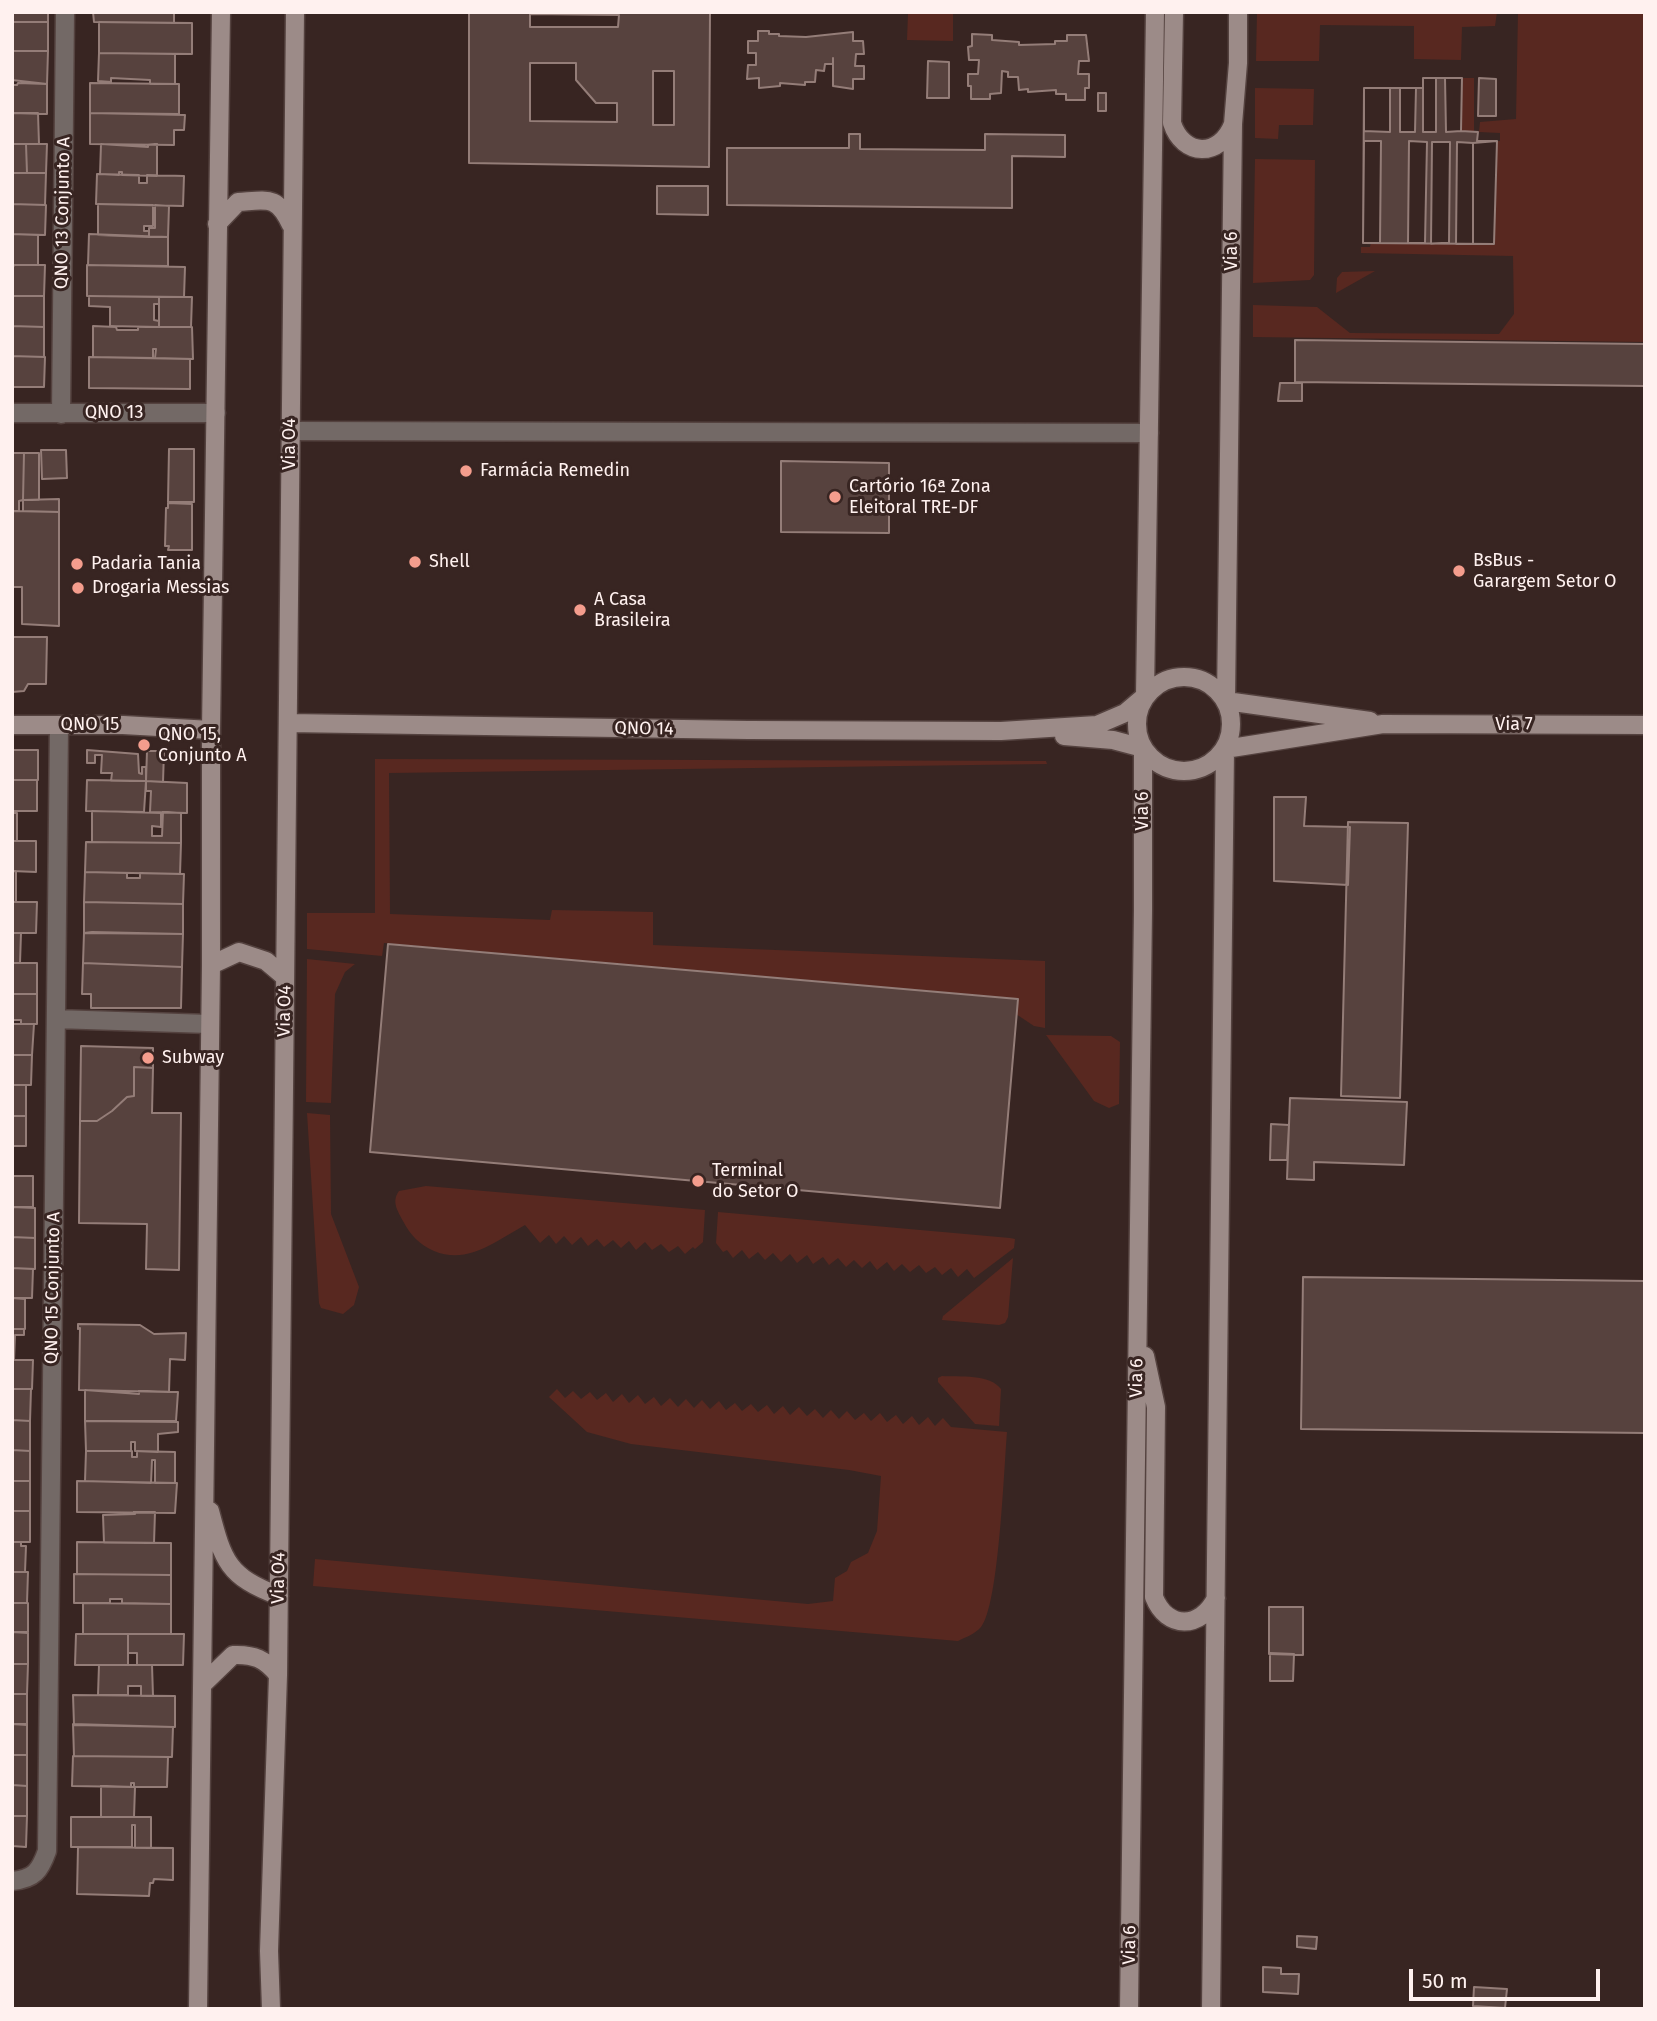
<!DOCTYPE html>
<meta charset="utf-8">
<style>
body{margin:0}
#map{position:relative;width:1657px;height:2021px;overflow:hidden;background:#382522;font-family:"Fira Sans",sans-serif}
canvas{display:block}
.frame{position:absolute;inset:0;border:14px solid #fff1ef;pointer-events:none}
.scale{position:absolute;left:1409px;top:1969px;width:191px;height:32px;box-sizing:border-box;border:4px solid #fff1ef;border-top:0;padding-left:9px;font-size:21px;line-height:24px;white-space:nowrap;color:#fff1ef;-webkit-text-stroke:5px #382522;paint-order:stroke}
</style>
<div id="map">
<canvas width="1657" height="2021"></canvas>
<div class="frame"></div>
<div class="scale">50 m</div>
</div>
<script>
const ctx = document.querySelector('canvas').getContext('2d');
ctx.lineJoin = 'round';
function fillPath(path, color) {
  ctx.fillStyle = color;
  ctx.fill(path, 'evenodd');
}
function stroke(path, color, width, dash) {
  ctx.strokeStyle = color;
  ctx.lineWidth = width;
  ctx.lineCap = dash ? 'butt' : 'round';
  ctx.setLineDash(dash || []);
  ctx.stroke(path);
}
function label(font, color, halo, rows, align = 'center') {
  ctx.font = font + ' "Fira Sans",sans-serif';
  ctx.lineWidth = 6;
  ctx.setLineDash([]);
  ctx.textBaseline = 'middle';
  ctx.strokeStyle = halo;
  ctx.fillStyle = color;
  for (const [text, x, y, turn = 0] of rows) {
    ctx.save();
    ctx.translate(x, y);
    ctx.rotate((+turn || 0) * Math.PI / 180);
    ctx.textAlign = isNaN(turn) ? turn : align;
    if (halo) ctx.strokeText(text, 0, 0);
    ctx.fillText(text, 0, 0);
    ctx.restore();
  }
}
fillPath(new Path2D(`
 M1257 12H1497L1495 26 1462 27 1461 60 1414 59V26L1320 25 1319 61H1256Z
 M1518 12H1645V342L1253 337V305L1317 307 1350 333 1499 334 1514 314 1513 256 1361 253V247H1370L1371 243 1494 244 1497 141H1500V133L1479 132 1480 122 1516 119Z
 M908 14H953V41L907 40Z
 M1462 78H1474V132L1461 131Z
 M1255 88 1314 89 1313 125H1279L1278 139 1255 138Z
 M1255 159 1315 160 1314 275 1310 280 1253 283Z
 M1375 271 1336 293 1337 278 1342 272Z
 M375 759 1046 761 1047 764 389 773 390 914 550 920 552 910 653 912V945L1045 961V1028L1034 1026 1013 1012V998L384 943 382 956 307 949V913H375Z
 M307 959 355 964 345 972 335 994 331 1103 306 1102Z
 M1046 1035 1111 1036 1120 1042 1119 1104 1109 1108 1094 1101Z
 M307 1113 330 1115 331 1214 359 1287 354 1305 343 1314 321 1308 319 1303Z
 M426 1186 705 1210 703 1242 695 1249 693 1247 685 1254 678 1246 669 1252 661 1244 652 1250 645 1242 636 1250 629 1241 621 1248 613 1240 604 1247 597 1239 588 1246 581 1237 572 1245 564 1236 556 1244 549 1235 540 1243 525 1225C496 1241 468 1265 434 1251 420 1245 410 1235 403 1221 398 1211 391 1202 399 1191Z
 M718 1212 1010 1238 1015 1239 1014 1248 974 1278 967 1269 958 1277 951 1268 942 1275 935 1267 926 1273 919 1265 910 1272 902 1264 894 1271 887 1262 877 1270 870 1261 862 1268 854 1260 846 1267 838 1258 829 1265 823 1257 813 1264 807 1255 797 1263 790 1254 781 1262 773 1253 765 1260 758 1252 749 1259 742 1250 733 1258 727 1250 723 1252 716 1243Z
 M1013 1258 1008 1317 1005 1323 999 1325 942 1320 943 1316Z
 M942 1376C960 1377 990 1374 1001 1389L999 1426 975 1424 938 1382V1378Z
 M557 1389 565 1398 573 1391 581 1399 590 1392 597 1400 606 1393 613 1402 622 1394 629 1403 638 1395 645 1404 654 1397 661 1406 670 1398 678 1407 686 1399 694 1408 702 1400 710 1409 719 1401 726 1410 735 1403 742 1411 751 1404 758 1412 767 1405 774 1414 783 1406 790 1415 799 1407 807 1416 815 1409 823 1418 831 1410 839 1419 847 1411 855 1420 864 1413 871 1421 880 1413 887 1422 896 1415 903 1424 912 1416 919 1425 928 1417 935 1426 943 1418 951 1427 1007 1432C1004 1467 999 1606 981 1627 975 1634 966 1637 958 1641L313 1586 315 1559 808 1604 833 1601 835 1578 847 1571 851 1562 868 1553 877 1531 881 1476 849 1470 631 1444 587 1432 549 1397Z`), '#582820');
const building = new Path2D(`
 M12 12H48V22H12Z
 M93 12H174V23L94 22Z
 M469 12H710L709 167 469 163ZM530 14 619 15 618 27H530ZM530 63H576V80L596 103H617V122L530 121ZM653 71H674V125H653Z
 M12 22H48V51H12Z
 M99 22 192 23V54L99 53Z
 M758 31H769V34H779V36L806 37 853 32V41H863L864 54H856L855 66H864V79H853V89L833 86V58V64H825L824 71 816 70 815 82H805V85L780 83V86L759 88V78L747 79 748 65H756V53H748V41H758Z
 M972 34 992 35V40L1019 42V45L1055 44V41H1067V35H1086L1089 61H1079L1078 74H1089V88H1085V100H1066V94H1056V90L1028 92V89L1019 90 1018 77H1008V72L1002 71 1001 93 990 94V99H971V86H968V74H978L979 60H969L968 47 972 46Z
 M12 51H48L47 84 12 80Z
 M99 53 175 54V84H150V80L111 78V82L98 81Z
 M928 61 949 62V98H927Z
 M1423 78H1462L1461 131 1478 132 1477 141H1497L1494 244 1363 243 1364 88H1423Z
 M1423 78H1436V132H1423Z
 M1445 78H1462L1461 131 1446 132Z
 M1479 78 1496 79V116H1478Z
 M18 83 47 84V114L12 113V85H17Z
 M90 83 179 84V114L90 113Z
 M1364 88H1390V132L1364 131Z
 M1400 88H1416L1415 132H1400Z
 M1098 93H1106V111H1098Z
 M12 113H38L39 144H12Z
 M90 113 185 115 184 130H174V145L90 144Z
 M849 134H860V149L985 150V134L1065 135V157L1012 156V208L727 205V148H849Z
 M1364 141H1381L1380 243H1363Z
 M1409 141 1427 142 1425 243H1408Z
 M1497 141 1494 244H1473V143Z
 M1432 142H1450L1449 243 1431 244Z
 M1457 142 1473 143V244H1456Z
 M12 144H26L27 173H12Z
 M26 144H47L46 173H27Z
 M101 144 148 147V145L157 144V176L122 175V172H119V175L100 174Z
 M12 173H46L45 205 12 204Z
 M97 174 139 175V183H147V175L184 176 183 206 96 204Z
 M657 186H708V215L657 214Z
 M12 204 46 205 45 235 12 234Z
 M98 204 153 205V226H144V231H149V237L98 235Z
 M155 205 169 206 168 237H149V228H155Z
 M12 234 38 235V265H12Z
 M89 234 168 237V266L88 265Z
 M15 265H45L44 296H12V267Z
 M87 265 185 267 184 297 87 296Z
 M12 296H44V327L12 326Z
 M89 296 159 297V304H154V320L159 321V327L110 326V307L89 306Z
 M159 297H192L191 327H159Z
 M12 326 44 327V357L12 356Z
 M93 326 116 327 117 330H138V327H192L193 359 155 358 156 349H153V358L93 357Z
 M1295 340 1645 344V386L1295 382Z
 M12 356 45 357 44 387H12Z
 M89 357 190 359V389L89 388Z
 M1280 383H1302V401H1278Z
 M169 449H194V502H168Z
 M41 450H66L67 478 42 479Z
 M12 453H24L23 500 19 501V511H12Z
 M24 453H39V500H23Z
 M781 461 889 463V533L781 532Z
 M59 499V512L23 511V500Z
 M168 503 192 504V550H168L169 546H165L166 508H168Z
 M12 511 59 512V626L22 624V587H12Z
 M12 637H47L46 684H28L24 691 12 692Z
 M12 750H38V780H12Z
 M87 750 138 754 139 773 142 774V767H146V781H111L112 773H101L102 755H95V763H87Z
 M147 751H164L163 782 146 781Z
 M12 780H37V811H12Z
 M87 780 146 781 144 812 86 811Z
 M146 781 187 783V813L150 812 151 791H146Z
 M1274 797H1306L1304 826 1350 827 1348 885 1274 881Z
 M92 811 161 813V827L152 826V836H162L163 812 181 813V843L92 842Z
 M12 813H17V841H12Z
 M1348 822 1408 823 1400 1098 1341 1096Z
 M12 841H36V872L12 871Z
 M86 842 181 843 180 874 85 872Z
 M12 871H16V902H12Z
 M85 872 127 873V878H140V873L184 874 183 904 84 902Z
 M12 902H37L36 933H12Z
 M84 902 183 904V934L84 933Z
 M92 932 183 934 182 967 83 963 84 933Z
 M12 933H21L20 963H12Z
 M388 944 1018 999 1000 1208 370 1152Z
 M12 963H37V994H12Z
 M83 963 182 967 181 1008H91V994H82Z
 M12 994H37V1024H21V1020H12Z
 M12 1024H34L32 1055H12Z
 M81 1046 153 1048V1068L134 1067V1096L127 1097 112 1111 97 1121H80Z
 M12 1055H32L31 1085H12Z
 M134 1067 153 1068 152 1113H181L179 1270 146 1269 147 1224 79 1223 80 1121H97L112 1111 127 1097 134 1096Z
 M12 1085H26V1116H12Z
 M1290 1098 1407 1102 1404 1165 1314 1162V1180L1287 1179Z
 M12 1116H26V1146H12Z
 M1271 1124 1289 1125 1287 1160H1270Z
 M12 1176H33V1207H12Z
 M12 1207 35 1208V1238L12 1237Z
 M12 1237 35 1238V1269L12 1268Z
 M12 1268 33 1269 32 1298H12Z
 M1303 1277 1645 1281V1433L1301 1429Z
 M12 1298 25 1299V1329H12Z
 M78 1324 140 1325 154 1334 186 1333 185 1360 170 1359 169 1392 79 1390 80 1328 78 1329Z
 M12 1329H24V1335H15L14 1360H12Z
 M12 1360H33L32 1389H12Z
 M12 1389H31L30 1421 12 1420Z
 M85 1390 139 1394V1391L178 1392 176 1421H85Z
 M12 1420 30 1421V1451L12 1450Z
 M85 1421 178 1422V1432L158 1434V1452L135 1451V1442H131V1451H86Z
 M12 1450 30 1451V1481H12Z
 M86 1451H132V1457H137V1451L175 1452V1483H155V1460H152L151 1483 85 1481Z
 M12 1481H30V1511H12Z
 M77 1481 177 1483 175 1513 77 1512Z
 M12 1511H30V1542H12Z
 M134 1512H155L154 1543H104L103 1515 135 1514Z
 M12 1542H21V1546H26L25 1572H12Z
 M77 1542 171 1543V1575L77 1574Z
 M12 1572H28L27 1603H12Z
 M74 1574 171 1575V1604L122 1603V1599H110V1603H74Z
 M12 1603H28V1632H12Z
 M83 1603 171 1604V1634H83Z
 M1269 1607H1303V1655L1269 1654Z
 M12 1632 28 1633V1664H12Z
 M76 1634H128V1665H75Z
 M128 1634H184L183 1665H137V1653H128Z
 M1270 1653 1294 1654 1293 1681H1270Z
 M12 1664H28L27 1694H12Z
 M99 1665H152L153 1696H141V1686H128V1695H98Z
 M12 1694H27V1725L12 1724Z
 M73 1695 175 1696V1727L74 1725Z
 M12 1724H27V1755H12Z
 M73 1724 173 1727 172 1757 74 1756Z
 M12 1755H27V1786L12 1785Z
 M73 1756 168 1757 167 1787H134V1783H131V1787L72 1786Z
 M12 1785 27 1786V1816H12Z
 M101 1786 135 1787 134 1817H101Z
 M12 1816H27L26 1847 12 1846Z
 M71 1817H151V1848H135V1825H132V1847H71Z
 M78 1847 173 1848V1880L154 1879 153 1883H150L149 1896 77 1894Z
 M1297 1936 1317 1937 1316 1949 1297 1947Z
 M1263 1967 1281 1968V1974H1299L1298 1994 1263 1992Z
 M1474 1987 1507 1989 1505 2008 1473 2006Z`);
fillPath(building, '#57423e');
stroke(building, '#947d78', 2);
const minor = new Path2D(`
 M12 413H216
 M61 414 65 12
 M290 431 1149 433
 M56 1019 209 1024
 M12 1881C34 1879 40 1871 47 1851L59 725`);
const secondary = new Path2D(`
 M1174 12 1172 123C1183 157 1220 158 1233 124
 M1238 12V63L1233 124 1226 701 1370 721
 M217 224 238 202C268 200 277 195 291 225
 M1137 724a47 47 0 1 1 94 0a47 47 0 1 1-94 0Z
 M288 723 748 730 1001 731 1097 725 1125 713 1145 696 1155 12
 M12 725H123L211 730
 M1064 736 1113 740 1143 748V910L1129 2009
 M211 965 239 952 266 961 285 977
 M1145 1356 1156 1407 1154 1597C1167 1630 1201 1629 1216 1598
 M210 1511C223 1561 228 1577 279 1596
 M202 1685 233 1655C254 1654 265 1659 278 1675
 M198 2009 211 965V730L221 12
 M271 2009 269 1951 278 1675 295 12
 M1211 2009 1225 749 1383 724 1645 725`);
stroke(minor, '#54423f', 21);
stroke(secondary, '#54423f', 21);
stroke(minor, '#736966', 18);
stroke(secondary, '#9c8b88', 18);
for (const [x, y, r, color] of [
 [466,471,7,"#f49d8d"],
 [835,497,7,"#f49d8d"],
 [415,562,7,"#f49d8d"],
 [77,564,7,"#f49d8d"],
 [1459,571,7,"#f49d8d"],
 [78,588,7,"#f49d8d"],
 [580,610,7,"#f49d8d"],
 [144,745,7,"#f49d8d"],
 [148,1058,7,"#f49d8d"],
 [698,1181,7,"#f49d8d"]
]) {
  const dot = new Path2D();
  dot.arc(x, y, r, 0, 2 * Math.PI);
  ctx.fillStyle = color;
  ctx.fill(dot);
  stroke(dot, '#382522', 2.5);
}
label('18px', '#fff1ef', '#382522', [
 ["QNO 13 Conjunto A",63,213,-89],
 ["Via 6",1232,251,-90],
 ["QNO 13",114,413],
 ["Via O4",290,444,-90],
 ["QNO 15",90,725],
 ["Via 7",1514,725],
 ["QNO 14",644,729,1],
 ["Via 6",1143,811,-90],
 ["Via O4",285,1011,-89],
 ["QNO 15 Conjunto A",53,1288,-89],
 ["Via 6",1137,1378,-89],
 ["Via O4",279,1578,-89],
 ["Via 6",1130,1945,-89]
]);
label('18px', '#fff1ef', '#382522', [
 ["Farmácia Remedin",480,471],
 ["Cartório 16ª Zona",849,487],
 ["Eleitoral TRE-DF",849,508],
 ["BsBus -",1473,561],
 ["Garargem Setor O",1473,582],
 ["Shell",429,562],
 ["Padaria Tania",91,564],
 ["Drogaria Messias",92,588],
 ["A Casa",594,600],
 ["Brasileira",594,621],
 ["QNO 15,",158,735],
 ["Conjunto A",158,756],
 ["Subway",162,1058],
 ["Terminal",712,1171],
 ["do Setor O",712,1192]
], 'left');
</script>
